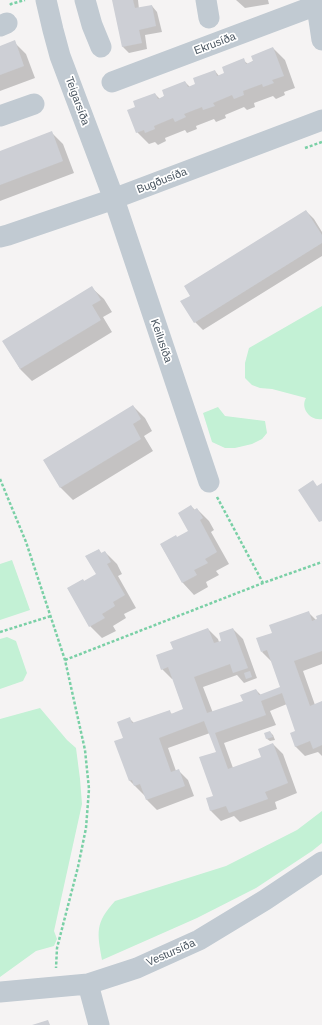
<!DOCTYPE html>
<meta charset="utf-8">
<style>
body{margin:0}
canvas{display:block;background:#f5f3f3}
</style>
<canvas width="322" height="1025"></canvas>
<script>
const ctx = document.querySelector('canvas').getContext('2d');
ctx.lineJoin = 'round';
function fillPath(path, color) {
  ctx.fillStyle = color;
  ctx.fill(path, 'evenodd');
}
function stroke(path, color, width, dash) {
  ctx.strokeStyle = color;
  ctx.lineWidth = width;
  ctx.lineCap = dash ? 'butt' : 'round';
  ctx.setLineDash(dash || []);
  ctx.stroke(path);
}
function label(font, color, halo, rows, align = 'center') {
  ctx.font = font + ' Helvetica,sans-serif';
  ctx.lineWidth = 3.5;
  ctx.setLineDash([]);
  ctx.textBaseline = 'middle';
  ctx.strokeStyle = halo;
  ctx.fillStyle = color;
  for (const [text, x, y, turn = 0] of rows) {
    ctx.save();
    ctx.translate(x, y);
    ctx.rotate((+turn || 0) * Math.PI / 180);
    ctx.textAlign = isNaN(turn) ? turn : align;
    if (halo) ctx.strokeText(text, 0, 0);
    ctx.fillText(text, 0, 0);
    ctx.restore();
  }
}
fillPath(new Path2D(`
 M322 306V419C310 421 300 408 306 398L272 389 260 388 252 385 245 378V363L249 348Z
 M218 407 225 416 265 421 267 433 262 439 252 444 235 448H225L212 442 203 413Z
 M12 560 30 610 0 620V564Z
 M7 637 16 641 27 673 23 681 0 689V639Z
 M40 708 67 740 76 748 80 779 82 804 54 931 57 939 54 946 36 951 0 977V719Z
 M322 811V843L312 851 256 888 197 918 102 960C97 932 95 923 115 901L226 866 297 830Z`), '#c3f1d5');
fillPath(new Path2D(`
 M113 0H140H138L139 9 152 6 157 12 162 32 145 35 147 49 129 53 123 47Z
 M236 0H268L269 4 245 8Z
 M14 42 26 54 35 78 0 91V47Z
 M273 48 285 60 295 88 284 92 285 95 276 99 273 96 254 103 255 107 247 110 244 107 225 115 226 118 216 122 214 119 196 126 197 129 187 133 185 130 165 138 166 141 158 145 155 142 149 144 137 132V108L155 94 160 99 185 82 190 87 196 85 215 71 219 76 225 74 243 60 248 64Z
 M51 132 63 144 74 173 0 201V152Z
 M306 211 314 219 322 232V256L203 330 195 322 191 296Z
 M92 288 104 299 112 312 103 317 112 332 32 381 20 369 4 341Z
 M133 406 145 418 152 431 144 436 153 451 73 500 61 488 44 460Z
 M191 506 195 510 197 509 209 521 214 530 211 532 229 564 216 571 219 575 206 582 208 587 194 595 183 583 161 545 177 538 189 531Z
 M99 550 102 554 105 552 117 564 122 574 118 576 136 608 124 614 126 618 113 626 116 631 102 638 90 626 83 580 85 582 97 575Z
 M308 612 316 620 322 615V664L303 671 315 705 322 702V756L318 752 305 756 295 746 297 731 287 704 270 711 276 725 224 743 233 768 263 758 273 744 283 754 297 793 275 802 277 809 240 822 234 816 221 821 211 811 207 799 215 796 217 752 210 733 168 748 176 771 178 770 188 780 194 796 157 810 147 800 145 796 130 781 116 742 124 738 129 718 135 724 169 711 172 714 184 710 173 679H172L162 669 174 650 208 629 218 639 219 642 223 641 233 629 243 639 257 678 244 683 237 675 203 687 213 713 244 701 256 690 261 695 282 688 272 662 262 652 273 633Z
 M270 732 273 735 275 740 270 741 267 739Z`), '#0003');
fillPath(new Path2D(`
 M112 0H133L135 8 152 5 156 26 139 30 142 43 122 47Z
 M15 40 24 66 0 75V46Z
 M273 47 284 76 272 80 274 83 263 87 262 84 243 91 244 95 234 99 232 95 213 103 215 106 203 110 202 107 184 114 186 117 175 122 173 118 154 126 155 129 145 133 144 130 136 133 127 110 135 107 133 101 155 93 158 99 164 96 162 90 185 81 188 87 195 84 193 78 215 70 217 76 224 73 222 67 244 58 246 64 253 61 251 56Z
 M52 131 63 161 0 185V151Z
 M306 210 322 235V243L194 323 180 301 190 296 184 286Z
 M92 286 101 300 92 305 101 320 20 369 2 341Z
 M133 405 141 419 133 424 141 439 60 488 43 460Z
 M313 480 317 486 322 483V521L319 522 298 490Z
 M191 505 194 510 197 508 203 518 200 520 217 552 205 559 208 563 194 570 197 575 182 583 160 544 176 535 177 537 188 531 178 513Z
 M99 549 101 553 105 551 111 562 107 564 125 595 113 602 115 606 102 614 105 618 89 627 67 588 83 579 84 581 96 574 85 556Z
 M309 611 312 621 317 619 316 616 322 614V651L294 661 310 706 322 701V745L313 749 310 741 295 747 290 733 295 731 282 693 261 701 266 715 215 733 228 769 261 757 258 749 273 743 288 783 265 792 268 799 229 813 226 806 210 811 206 798 213 796 199 757 216 752 204 721 159 738 171 772 179 769 185 786 146 800 140 784 134 786 132 780 129 781 114 741 123 738 117 722 130 717 132 723 170 710 171 714 183 709 168 667 161 670 156 655 173 649 170 642 208 628 214 643 221 641 219 633 233 628 248 668 233 673 230 664 194 677 207 713 243 701 240 695 256 689 259 695 280 687 267 650 261 652 256 638 272 633 269 625Z
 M250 671 252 677 246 679 244 673Z
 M270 731 273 737 266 739 264 733Z
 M48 1020 50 1025H32Z`), '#cdcfd5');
stroke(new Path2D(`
 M10 5 11 4 25 0
 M305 148 322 142
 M0 479 26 542 65 660 85 750 89 789 86 828 78 867 57 948 56 968
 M217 497 263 583
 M0 632 51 616
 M65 660 263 583 322 562`), '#7ad0a6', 2.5, [3, 2]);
stroke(new Path2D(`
 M46 0 53 30 60 56 114 199 209 482
 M85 0 92 25 101 47
 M206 0 209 18
 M316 0 322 40
 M0 26 7 23
 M112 82 317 5
 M0 116 34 104
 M0 237 8 235 105 202 322 120
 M88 984 99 1025
 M0 992 88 984 137 968 199 940 265 900 322 862`), '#c1cad2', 21);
label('11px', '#4a5661', '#fff', [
 ["Ekrusíða",215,44,-21],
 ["Teigarsíða",77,101,70],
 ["Bugðusíða",162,181,-21],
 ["Keilusíða",161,341,71],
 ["Vestursíða",171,953,-24]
]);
</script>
